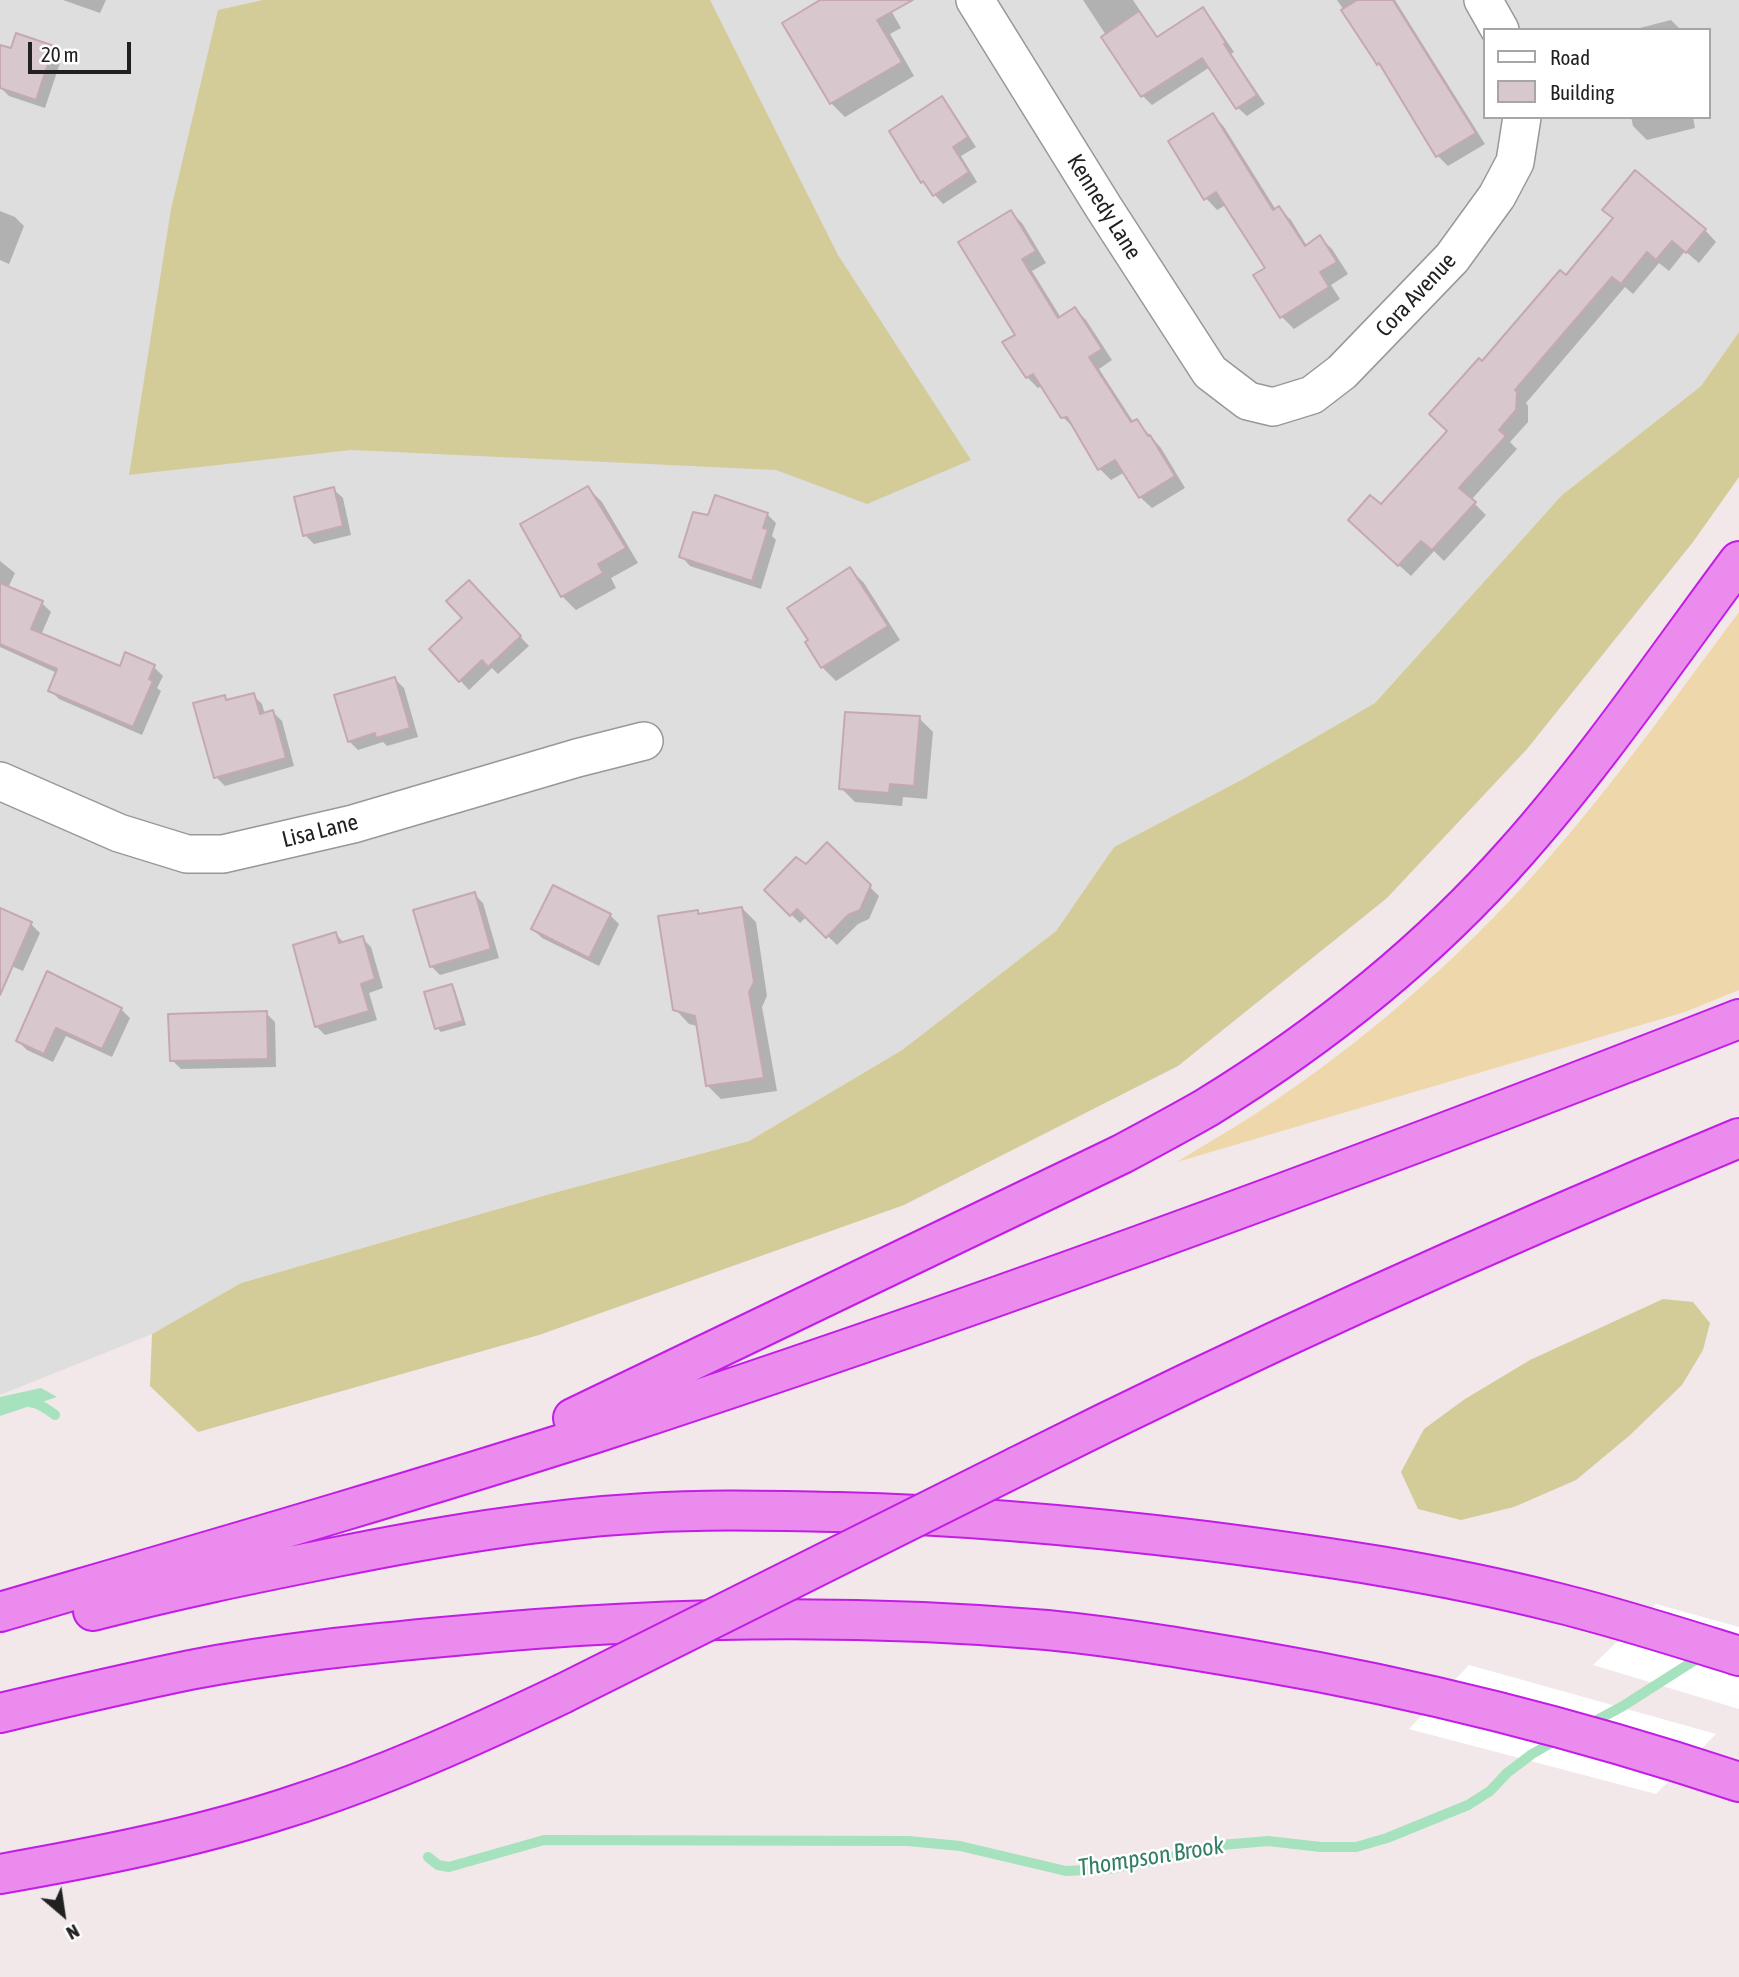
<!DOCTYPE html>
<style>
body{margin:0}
#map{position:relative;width:1739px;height:1977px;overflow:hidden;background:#f2e7e9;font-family:"Asap Condensed",sans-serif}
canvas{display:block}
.legend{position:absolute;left:1483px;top:28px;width:228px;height:91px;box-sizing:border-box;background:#fff;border:2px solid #a6a6a6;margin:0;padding:9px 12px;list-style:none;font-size:21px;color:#212121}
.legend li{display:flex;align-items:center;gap:14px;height:35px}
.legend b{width:35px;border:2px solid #a6a6a6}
.north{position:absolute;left:28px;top:1879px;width:70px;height:70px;-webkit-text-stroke:5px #fff;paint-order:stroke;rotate:151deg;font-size:19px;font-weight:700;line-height:28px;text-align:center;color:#212121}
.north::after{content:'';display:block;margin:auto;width:24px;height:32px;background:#212121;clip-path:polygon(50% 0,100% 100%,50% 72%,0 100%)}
.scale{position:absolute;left:28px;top:42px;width:103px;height:32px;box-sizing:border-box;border:4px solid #212121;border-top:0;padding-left:9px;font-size:21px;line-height:24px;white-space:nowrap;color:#212121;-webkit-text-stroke:5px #fff;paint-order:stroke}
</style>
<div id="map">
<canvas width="1739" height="1977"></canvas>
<ul class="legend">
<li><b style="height:9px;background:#fff"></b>Road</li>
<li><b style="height:19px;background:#d9c7ce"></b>Building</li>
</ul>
<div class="north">N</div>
<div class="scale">20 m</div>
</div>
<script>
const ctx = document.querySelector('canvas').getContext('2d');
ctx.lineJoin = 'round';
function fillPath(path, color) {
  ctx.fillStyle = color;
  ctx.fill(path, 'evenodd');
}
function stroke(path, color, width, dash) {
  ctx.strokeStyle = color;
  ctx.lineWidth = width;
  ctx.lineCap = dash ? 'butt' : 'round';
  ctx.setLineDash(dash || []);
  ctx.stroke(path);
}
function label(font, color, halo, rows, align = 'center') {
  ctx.font = font + ' "Asap Condensed",sans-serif';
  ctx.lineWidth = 5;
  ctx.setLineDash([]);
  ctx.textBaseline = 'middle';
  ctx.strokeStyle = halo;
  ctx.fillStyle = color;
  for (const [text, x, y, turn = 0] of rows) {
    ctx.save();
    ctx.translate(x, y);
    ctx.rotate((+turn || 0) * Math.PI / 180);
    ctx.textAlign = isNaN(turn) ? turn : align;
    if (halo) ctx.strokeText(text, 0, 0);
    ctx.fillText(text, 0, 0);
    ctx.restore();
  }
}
fillPath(new Path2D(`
 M0 0H1739V332L1701 386 1562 495 1375 703 1243 779 1114 847 1056 931 902 1050 749 1141 557 1192 241 1283 152 1334 0 1395ZM1485 30H1709V117H1485Z`), '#dfdedf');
fillPath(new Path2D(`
 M1739 612V990L1685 1012 1177 1162C1207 1143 1238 1126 1267 1106 1348 1052 1426 987 1494 917 1586 824 1661 716 1739 612Z`), '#eed8ab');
fillPath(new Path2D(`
 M263 0H710L838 255 971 460 867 504 776 470 351 450 129 475 171 209 218 10Z
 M1739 332V477L1693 542 1527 749 1387 898 1178 1066 904 1205 539 1335 198 1432 150 1386 152 1334 241 1283 557 1192 749 1141 902 1050 1056 931 1114 847 1243 779 1375 703 1562 495 1701 386Z
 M1663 1299 1693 1302 1710 1323 1703 1350 1682 1385 1629 1436 1576 1480 1514 1507 1461 1520 1418 1509 1401 1472 1424 1429 1465 1399 1530 1360Z`), '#d3cc99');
fillPath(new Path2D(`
 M41 1388 57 1397 0 1416V1397Z`), '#a5e2bd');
fillPath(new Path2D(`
 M1656 1604 1739 1627V1709L1593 1665Z
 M1469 1665 1716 1734 1656 1794 1409 1729Z`), '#fff');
fillPath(new Path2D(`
 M63 0H106L100 13Z
 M822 0H885L901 28 890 34 914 76 845 117 831 103 784 23Z
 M1083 0H1133L1158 38 1202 9 1211 18 1234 52 1231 54 1265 104 1247 116 1238 108 1210 67 1152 105 1143 96 1103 37 1106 35Z
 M1337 0H1395L1485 144 1448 166 1438 156 1384 69Z
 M1671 20 1681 30H1632Z
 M53 48 62 57 45 108 9 96 0 87Z
 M941 98 950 107 976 147 961 156 977 182 943 204 923 182 891 131Z
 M1213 115 1224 127 1276 210 1279 208 1291 220 1307 246 1320 238 1332 249 1348 274 1331 285 1340 299 1294 329 1282 317 1267 268 1226 205 1217 210 1206 198Z
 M1631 117H1693L1695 128 1647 140 1633 126Z
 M0 211 15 217 24 226 9 264 0 260Z
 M1011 212 1022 223 1046 263 1032 271 1061 318 1075 309 1086 320 1112 360 1099 369 1134 423 1137 421 1161 448 1185 488 1152 508 1140 497 1125 472 1111 480 1100 469 1074 428 1063 417 1042 386 1038 388 1027 377 1017 336Z
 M1614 219 1705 230 1716 242 1699 263 1685 251 1669 271 1659 263 1633 294 1625 287 1526 403 1528 406V422L1510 442 1517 449 1471 500 1486 515 1444 561 1434 551 1411 576 1362 532 1381 507 1449 431 1482 363 1566 277Z
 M588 488 602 502 638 563 611 578 616 588 576 610 562 596 523 524Z
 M333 489 343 498 351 535 314 544 305 535Z
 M767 514 776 523 772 536 776 540 761 589 690 566 681 556 709 517Z
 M0 561 15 573 8 588 42 603 51 612 41 635 120 669 154 667 163 676 157 688 161 691 142 735 59 699 50 690 57 673 0 647Z
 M850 569 864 583 900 640 836 681 822 667 811 640Z
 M478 592 529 646 498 674 492 668 469 690 431 649 464 618Z
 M395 679 404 688 418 737 387 746 383 742 358 750 349 741Z
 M253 695 262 704 265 715 273 712 282 721 294 766 225 786 216 777 224 697 229 701Z
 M919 718 933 732 927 799 903 797 902 806 855 802 841 788Z
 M827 845 879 896 869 919 858 924 837 945 807 916 800 923 766 890 806 866Z
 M474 894 483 903 499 958 440 975 431 966Z
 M0 908 31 924 40 933 23 971 0 961Z
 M742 908 756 922 767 996 762 1007 777 1091 721 1099 708 1086 698 1026 689 1024 675 1009 697 912 701 915Z
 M610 915 619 924 599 966 542 938 533 929Z
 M336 934 344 943 362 938 371 947 383 988 369 993 377 1020 325 1035 316 1026Z
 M48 973 121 1009 130 1018 112 1057 66 1036 53 1062 27 1050 18 1041Z
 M451 986 455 990 466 1025 441 1032 437 1028Z
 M266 1013 275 1022 276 1067 181 1069 172 1060Z`), '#0003');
stroke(new Path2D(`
 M0 1407C25 1400 34 1398 55 1415
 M1588 1725 1623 1706 1703 1655
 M428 1857 438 1865 449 1867 544 1840 908 1841 960 1846 1066 1871 1108 1869 1163 1859 1221 1845 1268 1841 1321 1847H1356L1387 1838 1468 1805 1490 1791 1507 1773 1532 1754 1558 1739`), '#a5e2bd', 10);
const building = new Path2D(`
 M820 0H913L877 20 902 62 830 104 782 23Z
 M1357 0H1393L1476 133 1436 157 1379 63 1377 65 1374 60 1341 10Z
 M1203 7 1226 43 1224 44 1257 95 1236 109 1202 58 1141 97 1101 37 1139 11 1157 37Z
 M16 33 54 46 36 100 0 88V45L11 48Z
 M942 96 968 137 953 147 969 172 933 196 923 181 921 183 889 131Z
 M1213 113 1273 210 1279 206 1305 246 1320 235 1337 262 1320 272 1329 287 1280 318 1253 275 1265 268 1216 192 1204 200 1168 141Z
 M1635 170 1706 229 1686 253 1672 241 1656 260 1647 252 1621 284 1612 277 1515 390 1517 392 1516 410 1499 430 1506 436 1459 488 1476 502 1432 550 1421 541 1398 566 1348 520 1370 495 1381 504 1447 431 1429 414 1479 358 1482 361 1560 270 1566 275 1613 218 1602 210Z
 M1011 210 1036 251 1022 259 1058 318 1075 307 1102 349 1089 357 1131 422 1137 419 1148 436 1150 435 1175 476 1139 498 1115 460 1098 470 1067 417 1061 418 1033 374 1026 378 1002 342 1015 335 958 242Z
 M588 486 626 548 598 564 603 573 561 597 520 524Z
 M334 487 343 526 303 536 294 497Z
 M715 495 768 513 763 528 768 529 752 581 679 557 693 512 708 515Z
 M850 567 888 626 821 668 805 642 808 640 787 608Z
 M469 580 521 636 488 667 482 660 459 682 429 649 462 618 446 601Z
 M0 583 43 601 31 629 120 666 125 652 155 665 149 679 153 681 133 727 48 691 57 669 0 644Z
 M395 677 410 728 376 738 375 733 348 742 334 695Z
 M254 693 260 714 273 710 286 758 214 778 193 703 225 695 226 700Z
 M845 712 920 716 914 786 890 784 889 793 839 789Z
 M827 842 871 885 860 910 848 915 826 938 797 909 790 916 764 890 796 857 806 864Z
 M553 885 611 914 589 958 531 929Z
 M475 892 491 949 430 967 413 910Z
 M742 907 754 982 749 992 764 1078 706 1086 695 1016 673 1010 658 916 698 910V914Z
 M0 908 32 922 0 995Z
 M336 932 339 943 363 936 375 979 361 984 369 1011 315 1027 293 945Z
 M47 971 122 1008 102 1049 56 1028 44 1054 16 1041Z
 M452 984 463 1021 435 1029 424 992Z
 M267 1011 268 1059 170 1061 168 1014Z`);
fillPath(building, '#d9c7ce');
stroke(building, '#c5a8b3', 2);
const street = new Path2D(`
 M975 0 1104 208 1210 372 1248 401 1273 407 1312 395 1342 372 1452 258 1497 196 1515 162 1522 117
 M1483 0 1500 30
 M0 781 119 833 187 854H223L353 824 577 758 644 741`);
const highway = new Path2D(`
 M573 1418 1122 1154C1150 1139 1178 1124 1206 1108 1320 1038 1427 953 1516 852 1597 761 1666 659 1739 561
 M1018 1466C1253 1348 1495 1239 1739 1138
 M93 1611C172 1590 251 1574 331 1558 435 1537 540 1519 646 1513 710 1509 775 1511 839 1512 963 1515 1084 1526 1207 1541 1323 1556 1440 1573 1554 1602 1616 1617 1678 1637 1739 1656
 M0 1612C198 1554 396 1497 593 1434 979 1308 1361 1167 1739 1019
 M0 1713C63 1698 127 1683 190 1670 277 1653 366 1644 454 1636 651 1617 850 1613 1047 1630 1118 1637 1188 1649 1258 1661 1421 1689 1582 1730 1739 1782
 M0 1874C96 1857 193 1838 286 1808 381 1778 472 1737 562 1694`);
stroke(street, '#989898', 40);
stroke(highway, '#c21de6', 42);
stroke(street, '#fff', 37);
stroke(highway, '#ea8bed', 38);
const highwayBridge = new Path2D(`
 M562 1694 1018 1466`);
stroke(highwayBridge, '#c21de6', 42, []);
stroke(highwayBridge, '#ea8bed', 38);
label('23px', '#212121', '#fff', [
 ["Kennedy Lane",1104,207,58],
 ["Cora Avenue",1416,295,-47],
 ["Lisa Lane",320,831,-14]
]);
label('italic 24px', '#337e64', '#fff', [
 ["Thompson Brook",1151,1857,-9]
]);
</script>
